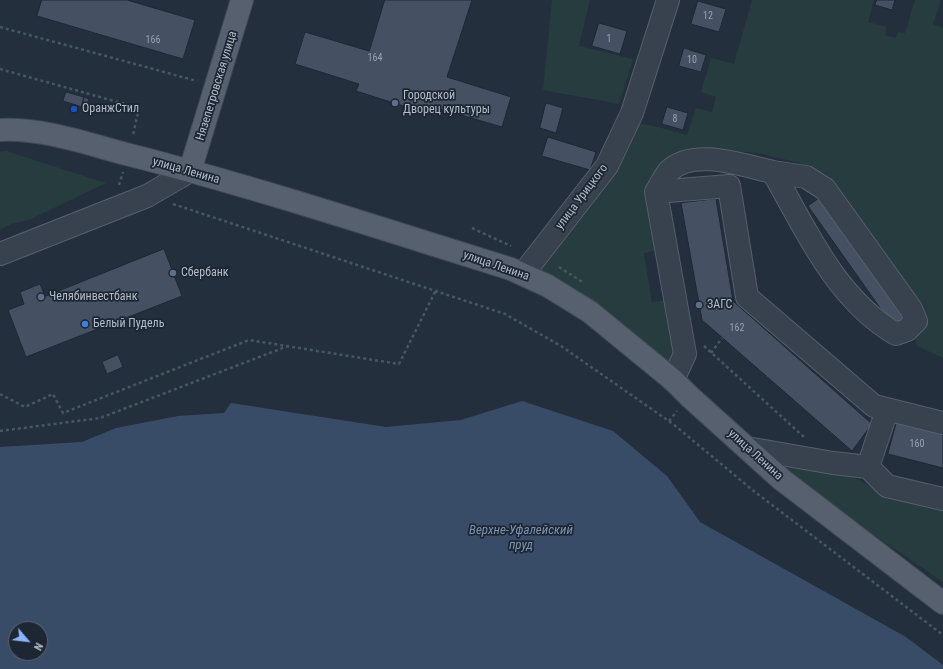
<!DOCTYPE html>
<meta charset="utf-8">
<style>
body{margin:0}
#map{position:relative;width:943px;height:669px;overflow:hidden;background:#242f3e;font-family:"Roboto Condensed",sans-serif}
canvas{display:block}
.north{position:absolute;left:8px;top:621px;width:40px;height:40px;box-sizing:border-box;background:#1d2633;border:1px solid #59626f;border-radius:50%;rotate:118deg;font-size:11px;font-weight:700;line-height:16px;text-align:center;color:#b4bcc9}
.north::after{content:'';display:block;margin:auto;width:14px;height:18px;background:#8ab4f8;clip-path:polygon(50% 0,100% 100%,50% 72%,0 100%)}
</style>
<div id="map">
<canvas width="943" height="669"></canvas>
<div class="north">N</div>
</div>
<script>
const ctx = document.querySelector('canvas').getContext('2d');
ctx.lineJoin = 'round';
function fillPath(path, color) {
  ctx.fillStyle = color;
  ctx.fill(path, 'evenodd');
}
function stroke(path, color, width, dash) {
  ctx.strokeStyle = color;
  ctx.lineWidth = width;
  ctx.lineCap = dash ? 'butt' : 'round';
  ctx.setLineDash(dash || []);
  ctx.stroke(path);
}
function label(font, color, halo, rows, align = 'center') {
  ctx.font = font + ' "Roboto Condensed",sans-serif';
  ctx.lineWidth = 3.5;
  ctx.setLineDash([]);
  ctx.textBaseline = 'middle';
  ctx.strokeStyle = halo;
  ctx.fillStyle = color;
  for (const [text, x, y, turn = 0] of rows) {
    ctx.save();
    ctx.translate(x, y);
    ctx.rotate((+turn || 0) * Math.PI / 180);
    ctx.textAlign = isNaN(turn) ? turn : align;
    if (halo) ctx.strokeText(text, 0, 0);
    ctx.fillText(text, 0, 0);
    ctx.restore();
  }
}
fillPath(new Path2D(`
 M552 0H590L579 46 633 59 619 104 543 90Z
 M752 0H874L868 22 887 27 885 35 895 38 898 32 905 33 915 0H941L933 24 943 28V358L917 346 914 333 832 185 803 164 758 153 742 152 740 158 680 153 661 164 649 189 659 250 644 253 652 302 668 300 678 348 668 364C628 327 586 293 537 270L638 123 658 127 687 135 696 108 712 112 716 97 701 92 711 58 734 64Z
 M6 151 106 183 29 220 11 224 0 230V152Z
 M776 461 850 475 891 498 943 510V582L852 520Z`), '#263c3f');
fillPath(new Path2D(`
 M522 401 613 431 667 476 700 522 906 637 943 665V669H0V447L82 442 116 428 178 416 224 413 231 403 386 427 461 420ZM16 629H40V653H16Z`), '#394c67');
const building = new Path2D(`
 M42 0H127L195 20 183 59 37 16Z
 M385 0H472L447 77 511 97 502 127 437 108 435 116 356 91 359 84 295 64 305 32 369 51Z
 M877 0H895L892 10 875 5Z
 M698 1 726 9 719 32 691 24Z
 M599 23 627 31 620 54 592 46Z
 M684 48 706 55 701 72 679 66Z
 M66 92 84 97 82 107 63 101Z
 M84 97 89 99 86 108 82 107Z
 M546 103 563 108 556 133 540 128Z
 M667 107 688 113 683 130 662 124Z
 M548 137 596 152 590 170 542 156Z
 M821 197 907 320 895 329 808 206Z
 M716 199 733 301 872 424 852 451 702 320 681 203Z
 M164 249 182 296 26 357 8 310 24 304 20 292 40 284 45 296Z
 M118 355 123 367 107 374 102 362Z
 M897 421 943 433V468L888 454Z`);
fillPath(building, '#455162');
stroke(building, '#1f2835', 1);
const minor = new Path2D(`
 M656 192C660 186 664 177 669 171 694 147 744 166 773 172 806 230 836 299 896 334L907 330 916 321 911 309 825 189 806 177 773 172
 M0 254 147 196 190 171
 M523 274 607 166 632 113 668 0
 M673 380 685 354 656 192 729 186 747 297 874 406 943 423
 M747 448 833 463 868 467 887 486 943 499
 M868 467 887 410`);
const major = new Path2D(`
 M0 130C40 127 91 145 130 155 259 188 385 230 511 269L548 286 590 312 673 380 689 396 781 479 943 603
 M190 171 242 0`);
stroke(minor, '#565f6c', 24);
stroke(major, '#414a57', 24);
stroke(new Path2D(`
 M0 27 197 81
 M0 69 139 108 133 135
 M119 185 123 172
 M173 204 505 314 561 346 673 424 755 492 943 635
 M472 228 511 246
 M559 267 584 283
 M704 346 804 437
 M711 353 722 338
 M0 394 25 407 53 394 63 413 249 340 399 364 436 290
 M669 421 677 411
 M0 431 100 418 288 346`), '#44595c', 2.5, [3, 3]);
stroke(minor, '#38414e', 22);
stroke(major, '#56606e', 22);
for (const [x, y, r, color] of [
 [395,103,4,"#5c6f8a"],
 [74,109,4,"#1a4fb4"],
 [173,273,4,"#5c6f8a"],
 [41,297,4,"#5c6f8a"],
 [699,305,4,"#5c6f8a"],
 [85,324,4,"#3f7fe0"]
]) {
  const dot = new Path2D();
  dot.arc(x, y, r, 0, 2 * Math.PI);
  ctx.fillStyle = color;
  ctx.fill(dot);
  stroke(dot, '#1d2633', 1.5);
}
label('10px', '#98a1af', null, [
 ["12",708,16],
 ["1",609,39],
 ["166",153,40],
 ["164",375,58],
 ["10",692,60],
 ["8",675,119],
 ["162",737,328],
 ["160",917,444]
]);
label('12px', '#b4bcc9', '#1d2633', [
 ["Нязепетровская улица",217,86,-73],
 ["улица Ленина",186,171,16],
 ["улица Урицкого",582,197,-53],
 ["улица Ленина",496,266,19],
 ["улица Ленина",755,455,42]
]);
label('12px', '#b4bcc9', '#1d2633', [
 ["Городской",403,96],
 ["Дворец культуры",403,110],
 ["ОранжСтил",82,109],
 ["Сбербанк",181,273],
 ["Челябинвестбанк",49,297],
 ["ЗАГС",707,305],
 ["Белый Пудель",93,324]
], 'left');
label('italic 13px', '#7c92b1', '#1d2633', [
 ["Верхне-Уфалейский",521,531],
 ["пруд",521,546]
]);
</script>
